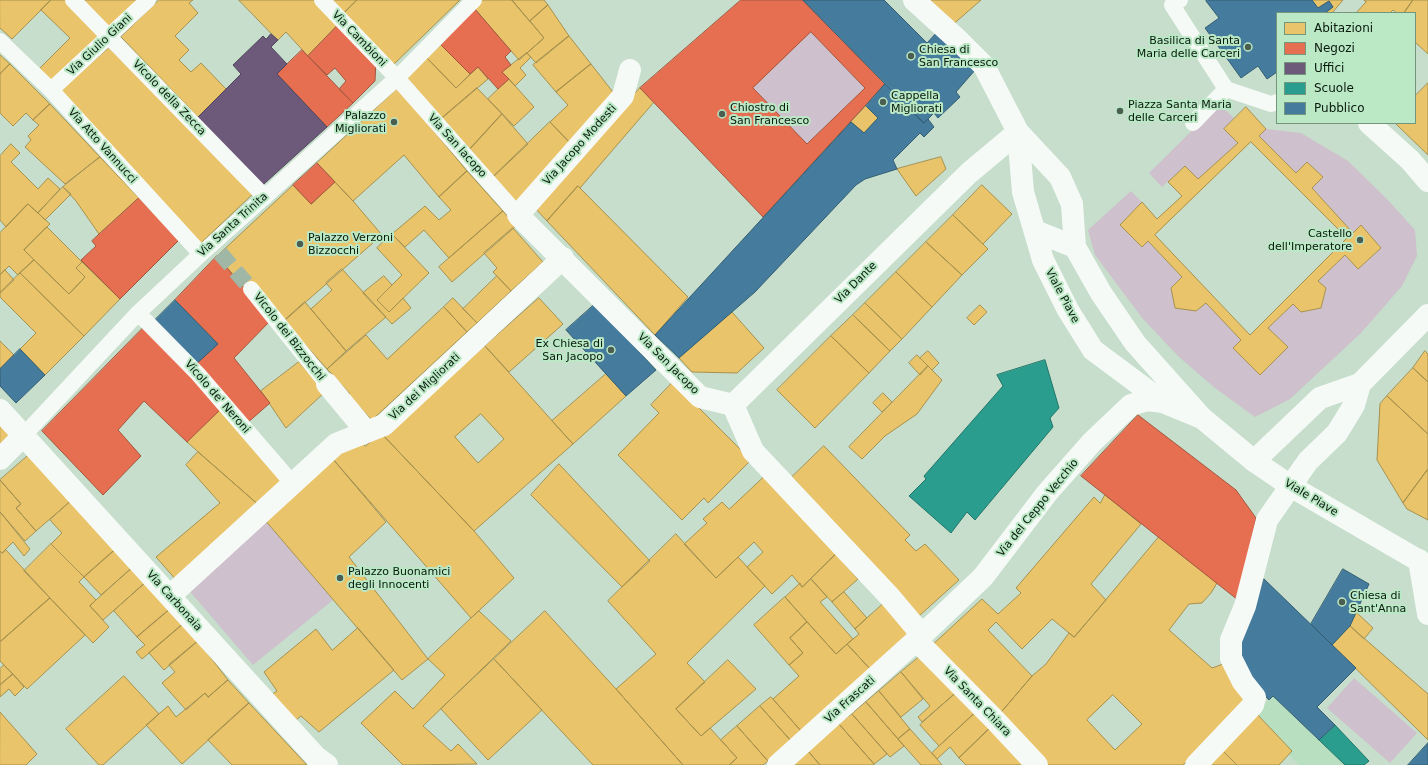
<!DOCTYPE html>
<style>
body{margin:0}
#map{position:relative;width:1428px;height:765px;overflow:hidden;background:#c6decb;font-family:"DejaVu Sans",sans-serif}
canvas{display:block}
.legend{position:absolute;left:1276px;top:12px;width:140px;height:112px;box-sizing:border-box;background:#bbe8c5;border:1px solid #74967c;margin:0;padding:5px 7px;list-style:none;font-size:12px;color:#091a0e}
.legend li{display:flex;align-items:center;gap:8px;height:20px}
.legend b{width:20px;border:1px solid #74967c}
</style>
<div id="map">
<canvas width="1428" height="765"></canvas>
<ul class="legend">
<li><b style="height:11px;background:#e9c46a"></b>Abitazioni</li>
<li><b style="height:11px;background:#e76f51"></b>Negozi</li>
<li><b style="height:11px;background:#6d597a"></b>Uffici</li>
<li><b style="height:11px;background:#2a9d8f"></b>Scuole</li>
<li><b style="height:11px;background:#457b9d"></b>Pubblico</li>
</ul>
</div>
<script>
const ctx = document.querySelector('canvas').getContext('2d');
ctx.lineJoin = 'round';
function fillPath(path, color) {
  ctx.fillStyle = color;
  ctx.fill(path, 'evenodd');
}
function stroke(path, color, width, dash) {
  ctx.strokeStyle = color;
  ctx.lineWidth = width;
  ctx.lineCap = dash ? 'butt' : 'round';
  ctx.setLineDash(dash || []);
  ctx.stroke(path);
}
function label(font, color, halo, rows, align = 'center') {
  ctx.font = font + ' "DejaVu Sans",sans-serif';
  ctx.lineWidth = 4;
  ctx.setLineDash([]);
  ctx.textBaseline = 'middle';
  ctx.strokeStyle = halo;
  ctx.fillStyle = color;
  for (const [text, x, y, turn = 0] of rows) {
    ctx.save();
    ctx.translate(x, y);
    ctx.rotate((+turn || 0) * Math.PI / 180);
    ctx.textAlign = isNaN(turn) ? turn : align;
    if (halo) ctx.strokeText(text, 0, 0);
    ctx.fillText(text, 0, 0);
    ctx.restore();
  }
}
fillPath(new Path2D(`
 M1273 696 1345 765H1299L1289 755 1292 751 1256 713Z`), '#b7dfc0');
fillPath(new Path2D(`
 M811 32 865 88 807 144 753 88Z
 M1219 104 1234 118 1224 129 1238 143 1198 179 1185 166 1162 187 1149 173Z
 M1266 129 1301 133 1348 161 1387 199 1415 230 1417 256 1402 286 1361 333 1290 399 1255 417 1215 388 1179 357 1143 319 1095 255 1088 230 1131 191 1142 202 1121 225 1142 247 1148 241 1182 277 1171 288 1196 311 1206 303 1241 340 1233 348 1260 375 1288 347 1268 328 1293 304 1301 312 1321 308 1326 288 1318 281 1345 255 1358 269 1381 248 1361 225 1353 233 1312 188 1323 177 1307 162 1296 173 1259 136Z
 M264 519 333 600 253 665 186 587Z
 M1354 678 1417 733 1390 763 1327 708Z`), '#cec0cc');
const homes = new Path2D(`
 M0 0H51L12 39 0 28Z
 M51 0H69L102 34 52 84 38 70 70 38 41 10Z
 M78 0H140L108 30Z
 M159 0H193L189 3 198 13 175 36 189 50 179 60 191 72 201 63 226 89 198 117 121 37Z
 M239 0H315L339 24 308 56 286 32 278 40Z
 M330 0H357L343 14Z
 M357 0H460L393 65 343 14Z
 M483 0H512L544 38 519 60 474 8Z
 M512 0H544L548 5 530 21Z
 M921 0H981L950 27Z
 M1312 0H1343L1332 13H1325L1333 7 1329 1 1318 8Z
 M1364 0H1413L1404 13H1397L1393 10 1390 13H1356L1366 2Z
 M1413 0H1428V54L1415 42V13H1404Z
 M548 5 569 36 536 63 527 53 544 38 530 21Z
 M569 36 591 64 556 92 533 65Z
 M441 45 470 74 456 88 427 58Z
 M109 48 255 192 201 243 58 92Z
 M527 53 531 57 520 68 526 75 515 86 502 72Z
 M0 55 10 64 0 74Z
 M427 58 456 88 478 67 488 79 442 118 406 77Z
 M10 64 50 104 33 120 26 113 13 126 0 113V74Z
 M591 64 616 96 572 145 550 122 568 105 556 92Z
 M509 79 534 107 514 126 488 99Z
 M1428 83V155L1395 123H1415V96Z
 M398 88 467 171 439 197 404 155 353 201 317 163Z
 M477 88 502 114 470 149 442 118Z
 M640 88 654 102 580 188 578 186 547 221 534 207Z
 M50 104 100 157 65 184 25 147 31 140 28 136 39 125 33 120Z
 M866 106 878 118 864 133 851 122Z
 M1246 107 1266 129 1259 136 1296 173 1307 162 1323 177 1312 188 1353 233 1361 225 1381 248 1358 269 1345 255 1318 281 1326 288 1321 308 1301 312 1293 304 1268 328 1288 347 1260 375 1233 348 1241 340 1206 303 1196 311 1175 308 1171 288 1182 277 1148 241 1142 247 1120 225 1142 202 1157 219 1182 196 1168 182 1185 166 1198 179 1238 143 1224 129ZM1251 142 1347 238 1250 335 1155 235Z
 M502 114 528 144 493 177 470 149Z
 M550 122 572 145 518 204 493 177Z
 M11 144 20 153 11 162 38 189 48 178 60 189 38 213 28 204 6 227 0 220V156Z
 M100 157 139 198 99 234 76 201 63 187Z
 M941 157 946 169 916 196 897 169Z
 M467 171 503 211 449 258 424 230 405 247 392 234 425 206 439 220 451 210 439 197Z
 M335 182 353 201 382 235 284 321 248 292 217 256 293 185 311 204Z
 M982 185 1012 214 983 244 953 215Z
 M578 186 688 297 655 335 547 221Z
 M63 187 71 194 45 220 38 213Z
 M28 204 50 224 24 250 34 260 20 273 18 275 9 266 0 275V233Z
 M503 211 516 226 452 282 439 267Z
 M953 215 988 249 962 275 926 242Z
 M47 227 82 262 76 268 85 277 69 294 24 250Z
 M513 228 543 262 511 291 493 272 497 268 484 253Z
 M392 234 429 273 389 312 377 300 402 275 377 248Z
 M926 242 962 275 932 307 896 272Z
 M34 260 69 294 85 277 76 268 82 262 120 299 84 336 20 273Z
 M342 269 386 317 346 351 311 309 332 290 326 283Z
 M5 270 14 280 0 293V275Z
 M896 272 932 307 902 339 865 303Z
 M20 273 84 336 45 375 20 349 36 333 0 297V293Z
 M384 276 392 285 377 300 389 312 403 298 411 308 392 324 363 293Z
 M497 276 511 291 477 323 463 309Z
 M453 298 477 323 467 332 444 307Z
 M539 298 563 324 509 372 485 346Z
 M305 302 346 351 327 369 284 321Z
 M865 303 902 339 890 351 853 315Z
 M980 305 987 312 974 325 967 318Z
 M444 307 467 332 372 420 348 395 350 394 327 369 366 335 387 359Z
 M732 312 764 348 737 373 692 372 679 358Z
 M853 315 890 351 869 373 831 336Z
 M831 336 869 373 815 428 777 390Z
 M0 341 14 355 0 369Z
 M485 346 573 444 474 531 381 433ZM481 414 504 439 478 463 455 437Z
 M928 351 939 363 932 370 920 358Z
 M1425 351 1428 354V382L1413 368Z
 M917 355 928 366 920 375 909 363Z
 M299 362 325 392 286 428 261 391Z
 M928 366 942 380 917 414 885 436 862 459 849 447Z
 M1413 368 1428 382V434L1387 396Z
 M606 374 626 396 573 444 552 421Z
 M673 382 751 460 708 503 704 498 682 520 618 455 659 413 651 405Z
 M883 393 892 402 882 412 873 403Z
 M1387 396 1428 434V469L1403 503 1377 460 1380 404Z
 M222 408 287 485 261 507 187 442Z
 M0 419 13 432 0 444Z
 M381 433 474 531 514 578 471 618 332 458 358 439 365 446Z
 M824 446 910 535 905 540 916 551 925 544 959 580 919 616 792 477Z
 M198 452 261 507 177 581 156 557 220 503 186 465Z
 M30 454 72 500 36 531 16 508 21 504 0 480Z
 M332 458 386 522 349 557 428 659 402 680 264 519Z
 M559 464 650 561 622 587 531 495Z
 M1428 469V520L1407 509 1403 503Z
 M764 477 836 554 802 587 792 575 772 594 747 567 763 552 754 542 716 578 684 544 707 523 703 519 722 502 729 509Z
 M0 480 21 504 16 508 36 531 25 541 0 512Z
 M1105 495 1141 524 1091 584 1106 600 1074 637 1052 619 1022 649 996 622 988 630 1032 676 997 717 930 647 982 599 998 614 1021 593 1016 588 1094 497 1100 503Z
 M72 500 117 548 84 577 51 544 62 533 50 520Z
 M0 512 30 549 24 556 13 542 2 553 0 551Z
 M676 534 716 578 738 557 765 586 687 663 705 682 676 709 701 736 710 728 737 758 729 765H683L616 689 656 654 608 601Z
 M1159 537 1217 583 1211 593 1202 603 1189 604 1169 630 1212 668 1226 663 1248 704 1183 765H1044L997 717 1032 676 1046 664 1069 633 1074 637ZM1113 695 1142 724 1115 750 1087 720Z
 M51 544 84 577 79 582 96 600 90 606 109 627 93 643 24 571Z
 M117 548 133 567 101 595 84 577Z
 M6 550 50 598 0 642V551L2 553Z
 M836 554 858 579 832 602 811 579Z
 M133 567 146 582 103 620 90 606Z
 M811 579 827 597 820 602 853 639 836 654 785 597 800 583 802 587Z
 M146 582 170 609 137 637 114 611Z
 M844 592 867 618 855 629 832 602Z
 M785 597 807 622 790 638 803 653 789 665 754 625Z
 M50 598 85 635 27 689 0 661V642Z
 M883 604 910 634 871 670 847 644 859 634 855 629Z
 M170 609 183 624 142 659 136 652 145 645 137 637Z
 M479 611 511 641 423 726 451 751 458 744 477 764 403 765 361 723 395 691 413 709 445 675 428 659Z
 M545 611 616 689 683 765H593L494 659Z
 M1356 612 1373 628 1364 639 1350 626Z
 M807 622 836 654 847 644 871 670 801 731 773 699 799 676 789 665 803 653 790 638Z
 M183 624 198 641 164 670 149 653Z
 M1350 626 1428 694V740L1332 645Z
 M358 628 394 670 319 732 301 716 296 720 271 695 277 691 264 672 316 629 332 650Z
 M198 641 228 680 208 697 205 693 186 710 162 683 175 672 169 665Z
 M924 653 958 691 922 722 918 717 930 706 901 672Z
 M494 659 542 710 488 760 441 709Z
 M728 660 756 689 701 736 676 709Z
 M4 665 13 674 0 685V669Z
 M901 672 923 699 901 717 879 691Z
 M13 674 24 687 15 696 9 689 0 697V685Z
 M124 676 159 714 103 765H99L66 729Z
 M228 680 249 703 182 764 146 725 168 706 176 717 205 693 208 697Z
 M879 691 910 729 898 739 866 702Z
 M958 691 977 711 939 746 920 725Z
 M771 697 801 731 791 741 760 706Z
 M866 702 904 746 890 757 852 714Z
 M249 703 307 765H232L208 740Z
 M760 706 791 741 768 761 737 726Z
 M977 711 992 726 959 758 950 747 937 759 932 753Z
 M0 712 37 754 26 765H0Z
 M1256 713 1292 751 1279 765H1237L1221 749Z
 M852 714 887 754 874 764 839 724Z
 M839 724 874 764V765H820L808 751Z
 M737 726 768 761 763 765H729L737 758 721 740Z
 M992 726 1028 765H966L959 758Z
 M910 729 937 759 942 765H921L898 739Z
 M1221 749 1237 765H1206Z
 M808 751 820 765H792Z`);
fillPath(homes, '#e9c46a');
stroke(homes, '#a6914e', 1);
const shops = new Path2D(`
 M741 0H803L885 84 763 217 640 88ZM811 32 865 88 807 144 753 88Z
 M474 8 511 51 505 57 511 65 502 72 509 79 498 89 478 67 470 74 441 45Z
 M339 24 376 60 375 81 353 103 339 89 346 81 335 68 327 75 308 56Z
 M302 50 353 103 327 127 277 74Z
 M317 163 335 182 311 204 293 185Z
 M139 198 179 240 120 299 81 260 96 246 92 241Z
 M217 256 271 320 234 358 270 403 246 424 195 365 218 344 175 300Z
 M145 326 222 408 187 442 144 401 118 430 141 456 103 495 42 431Z
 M1138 415 1236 490 1256 518 1238 600 1081 476Z`);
fillPath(shops, '#e76f51');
stroke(shops, '#a4563d', 1);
const offices = new Path2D(`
 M271 34 278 40 271 47 287 64 277 74 327 127 255 192 198 117 241 74 233 65 263 36 266 39Z`);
fillPath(offices, '#6d597a');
stroke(offices, '#4f465a', 1);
const schools = new Path2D(`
 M1045 360 1059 408 1050 418 1053 427 975 520 967 512 951 533 909 496 926 479 924 476 1003 386 997 375Z
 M1335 725 1369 761 1364 765H1345L1319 740Z`);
fillPath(schools, '#2a9d8f');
stroke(schools, '#207668', 1);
const public = new Path2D(`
 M803 0H884L927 43 938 31 976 69 956 92 960 97 938 118 934 113 924 123Z
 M1208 0H1312L1318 8 1329 1 1333 7 1325 13H1277V72L1267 79 1258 66 1241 78 1205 28 1219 18 1206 1Z
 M885 84 924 123 928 119 934 127 924 137 920 133 893 160 897 169 865 179 856 185 755 292 679 358 655 335 851 122 864 133 878 118 866 106Z
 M175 300 218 344 195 365 153 322Z
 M595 304 656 370 626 396 566 330Z
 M20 349 45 375 16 403 0 386V369Z
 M1343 569 1369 584 1350 626 1332 645 1311 624Z
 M1264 579 1356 668 1317 707 1335 725 1319 740 1273 696 1269 700 1252 683 1237 654 1244 630Z
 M1428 743V765H1408Z`);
fillPath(public, '#457b9d');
stroke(public, '#335e72', 1);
stroke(new Path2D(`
 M220 253 251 289`), '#a0b7a5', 16, [16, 8]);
stroke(new Path2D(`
 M73 0 265 197
 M322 0 397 78 518 215
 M1180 0 1172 5 1226 89
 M0 41 51 90 201 254
 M51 90 148 0
 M1193 123 1226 89 1271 104 1277 102
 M251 289 327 384
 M138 313 198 374 293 484
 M24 435 138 313 201 254 397 78 474 0`), '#f6faf7', 16);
stroke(new Path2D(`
 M914 0 958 40 984 66 1018 132 1060 177 1072 204 1075 247
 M630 70 623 96 518 215 700 397 733 405
 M1369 123 1410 160 1428 181
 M1018 132 1023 192 1043 260 1068 310 1093 350 1163 402
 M1035 231 1075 247 1101 293 1135 343 1202 418
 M327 384 366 431
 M733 405 969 173 1018 132
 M733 405 753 451 890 597 922 635
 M0 410 316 757 327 765
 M0 459 24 435
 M1254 461 1320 398 1360 384 1428 315
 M1419 560 1428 614
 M170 596 336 444 384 425 563 258
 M916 640 994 719 1037 765
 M1196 765 1253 705 1255 697 1243 682 1231 658V640L1245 606 1267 520 1308 461 1337 433 1354 405 1360 384`), '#f6faf7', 22);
stroke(new Path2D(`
 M778 765 922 635 983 577 1047 493 1092 442 1131 405 1147 400 1163 402 1202 418 1254 461 1292 487 1428 566`), '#f6faf7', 22);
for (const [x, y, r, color] of [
 [1248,47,4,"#4b5f50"],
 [911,56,4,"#4b5f50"],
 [883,102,4,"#4b5f50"],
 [1120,111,4,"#4b5f50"],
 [722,114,4,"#4b5f50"],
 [394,122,4,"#4b5f50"],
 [1360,240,4,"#4b5f50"],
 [300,244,4,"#4b5f50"],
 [611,350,4,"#4b5f50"],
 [340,578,4,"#4b5f50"],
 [1342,602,4,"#4b5f50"]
]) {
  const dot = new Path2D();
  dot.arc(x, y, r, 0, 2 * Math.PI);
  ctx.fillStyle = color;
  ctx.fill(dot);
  stroke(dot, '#bbe8c5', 1.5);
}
label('11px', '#091a0e', '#bbe8c5', [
 ["Via Cambioni",359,39,46],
 ["Via Giulio Giani",100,45,-43],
 ["Vicolo della Zecca",169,98,46],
 ["Via Jacopo Modesti",580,145,-48],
 ["Via Atto Vannucci",102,146,48],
 ["Via San Iacopo",457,146,48],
 ["Via Santa Trinita",233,225,-42],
 ["Via Dante",856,283,-45],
 ["Viale Piave",1062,296,62],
 ["Vicolo dei Bizzocchi",289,337,52],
 ["Via San Jacopo",668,364,45],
 ["Via dei Migliorati",425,387,-43],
 ["Vicolo de' Neroni",217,397,49],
 ["Viale Piave",1311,498,31],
 ["Via del Ceppo Vecchio",1038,508,-51],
 ["Via Carbonaia",174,601,48],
 ["Via Frascati",850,700,-42],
 ["Via Santa Chiara",977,702,46]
]);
label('11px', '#091a0e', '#bbe8c5', [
 ["Basilica di Santa",1240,41,"right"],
 ["Maria delle Carceri",1240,54,"right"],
 ["Chiesa di",919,50],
 ["San Francesco",919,63],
 ["Cappella",891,96],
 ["Migliorati",891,109],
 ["Piazza Santa Maria",1128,105],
 ["delle Carceri",1128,118],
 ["Chiostro di",730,108],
 ["San Francesco",730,121],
 ["Palazzo",386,116,"right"],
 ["Migliorati",386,129,"right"],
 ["Castello",1352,234,"right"],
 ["dell'Imperatore",1352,247,"right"],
 ["Palazzo Verzoni",308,238],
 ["Bizzocchi",308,251],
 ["Ex Chiesa di",603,344,"right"],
 ["San Jacopo",603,357,"right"],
 ["Palazzo Buonamici",348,572],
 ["degli Innocenti",348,585],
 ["Chiesa di",1350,596],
 ["Sant'Anna",1350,609]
], 'left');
</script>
